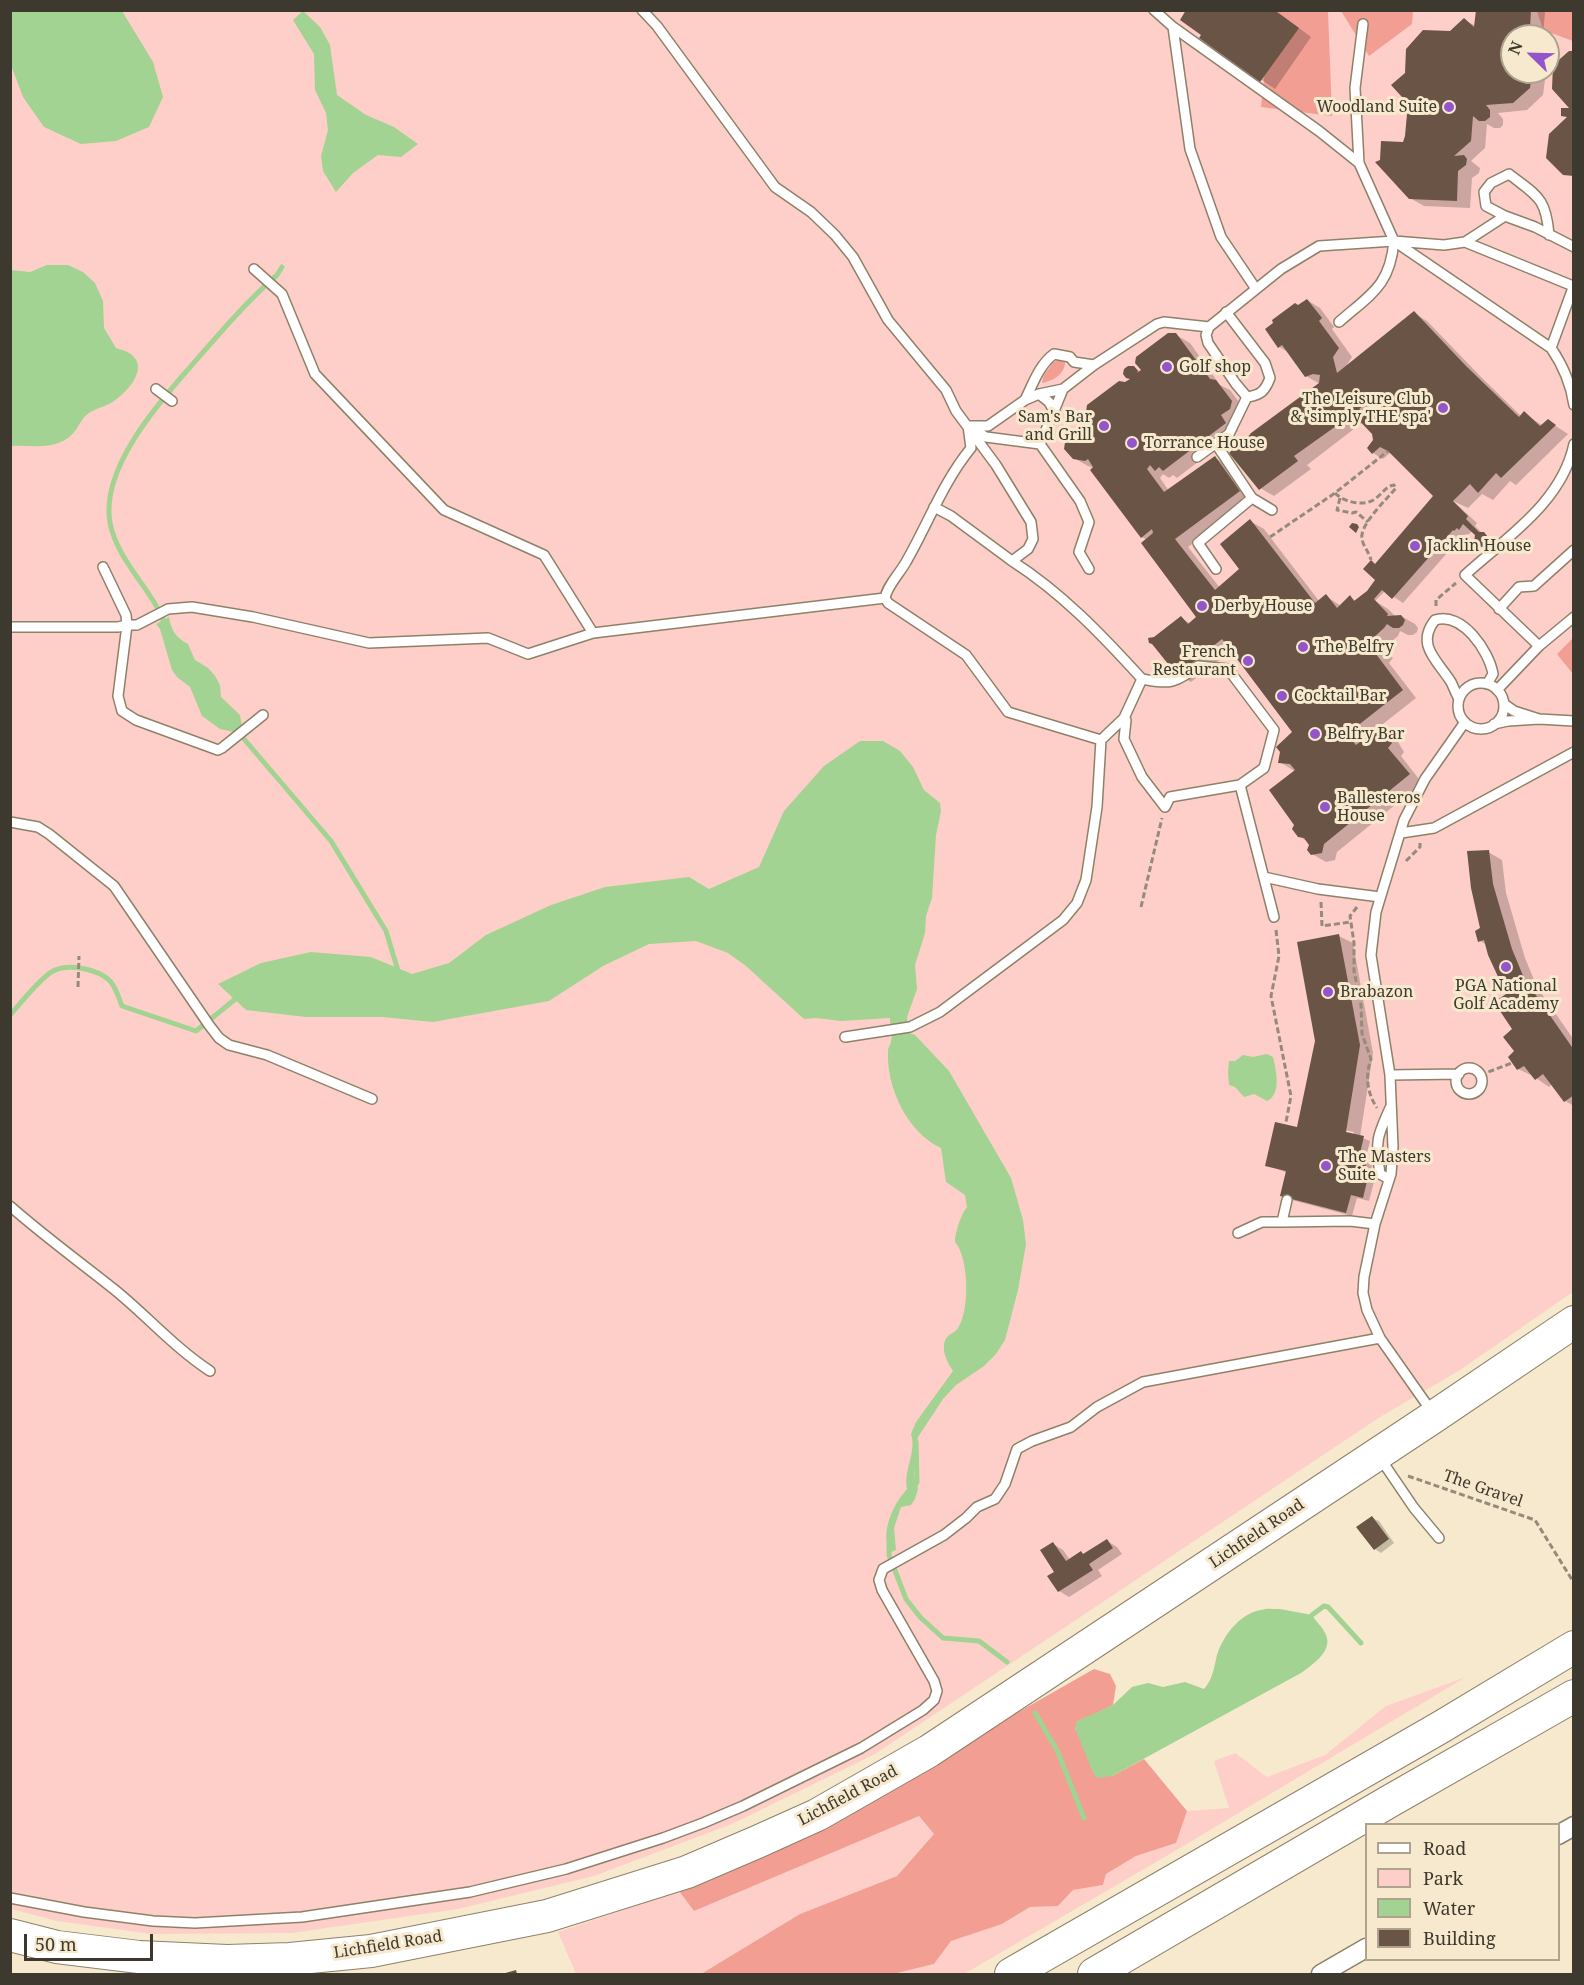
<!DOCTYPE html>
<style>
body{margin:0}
#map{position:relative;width:1584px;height:1985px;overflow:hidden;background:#f7e9ce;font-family:"Noto Serif",serif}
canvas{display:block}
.frame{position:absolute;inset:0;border:12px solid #3e392e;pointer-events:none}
.legend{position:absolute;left:1365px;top:1823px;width:195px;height:138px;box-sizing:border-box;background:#f7e9ce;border:2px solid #ada38e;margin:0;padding:8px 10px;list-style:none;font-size:18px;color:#3e392e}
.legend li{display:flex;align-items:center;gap:12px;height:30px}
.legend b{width:30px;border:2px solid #ada38e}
.north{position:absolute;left:1500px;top:24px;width:60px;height:60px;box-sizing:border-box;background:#f7e9ce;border:2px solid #ada38e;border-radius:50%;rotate:293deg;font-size:16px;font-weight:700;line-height:24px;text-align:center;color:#3e392e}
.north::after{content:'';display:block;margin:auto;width:21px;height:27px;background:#9455cb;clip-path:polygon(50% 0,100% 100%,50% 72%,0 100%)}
.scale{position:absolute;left:24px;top:1934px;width:129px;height:27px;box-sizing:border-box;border:3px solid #3e392e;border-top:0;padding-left:8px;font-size:18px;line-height:21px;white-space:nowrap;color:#3e392e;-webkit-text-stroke:4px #f7e9ce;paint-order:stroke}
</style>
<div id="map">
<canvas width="1584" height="1985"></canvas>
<div class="frame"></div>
<ul class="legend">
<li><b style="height:8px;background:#fff"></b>Road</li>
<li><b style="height:16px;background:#fecfc8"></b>Park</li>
<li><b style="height:16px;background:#a2d392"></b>Water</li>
<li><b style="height:16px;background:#6a5445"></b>Building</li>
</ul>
<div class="north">N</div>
<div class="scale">50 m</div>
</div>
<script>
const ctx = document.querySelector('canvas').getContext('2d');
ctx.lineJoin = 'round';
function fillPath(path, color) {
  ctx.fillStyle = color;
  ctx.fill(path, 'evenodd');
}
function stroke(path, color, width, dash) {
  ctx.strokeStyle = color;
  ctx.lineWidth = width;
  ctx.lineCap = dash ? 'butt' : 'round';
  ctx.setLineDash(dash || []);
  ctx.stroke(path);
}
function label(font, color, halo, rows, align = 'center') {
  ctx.font = font + ' "Noto Serif",serif';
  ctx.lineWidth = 6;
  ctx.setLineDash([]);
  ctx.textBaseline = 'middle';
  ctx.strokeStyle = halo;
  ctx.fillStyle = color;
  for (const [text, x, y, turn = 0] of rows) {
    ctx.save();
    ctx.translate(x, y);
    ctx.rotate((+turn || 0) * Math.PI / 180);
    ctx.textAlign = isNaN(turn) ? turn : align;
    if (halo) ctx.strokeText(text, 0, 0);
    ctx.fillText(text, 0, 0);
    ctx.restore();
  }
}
fillPath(new Path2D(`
 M10 11H1573V1292L1457 1372 1380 1417 875 1754 732 1824 594 1876 458 1909 292 1933 151 1934 57 1921 11 1909ZM1512 36H1548V72H1512Z
 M1466 1677 1175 1851 964 1974H893L934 1964 951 1941 1002 1924 1030 1907 1058 1906 1073 1890 1103 1885 1106 1874 1136 1856 1176 1843 1187 1811 1229 1808 1214 1761 1235 1753 1267 1777 1325 1755 1386 1706Z
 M919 1816 934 1834 897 1876 800 1914 701 1974H576L558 1932 679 1891 694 1911Z`), '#fecfc8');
fillPath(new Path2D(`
 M1252 11H1328L1332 116 1261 107 1266 61Z
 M1341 11H1413L1412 24 1369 56Z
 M1537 11H1573V41L1543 30Z
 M1058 360 1065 362C1065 374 1053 381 1042 383 1044 371 1048 372 1052 363Z
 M1573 638V674L1557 654Z
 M1094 1669 1110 1674 1116 1686 1113 1705 1077 1722 1075 1729 1112 1776 1144 1759 1187 1811 1176 1843 1136 1856 1106 1874 1103 1885 1073 1890 1058 1906 1030 1907 1002 1924 951 1941 934 1964 893 1974H701L800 1914 897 1876 934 1834 919 1816 694 1911 679 1891 776 1850Z`), '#f29e93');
fillPath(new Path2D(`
 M11 10 122 11 153 62 163 97 149 127 116 141 81 144 44 127 23 97 11 65Z
 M303 11 320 27 330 45 337 95 366 115 394 127 418 144 401 157 378 155 353 173 336 192 323 171 321 156 328 130 326 113 315 90 314 54 293 20Z
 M47 265H68L83 272 95 283 103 301 104 328 116 348C122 350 128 351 133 356 148 370 126 393 114 401 107 406 97 408 89 413 78 420 79 434 61 442 44 449 28 445 11 446V270L30 272Z
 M169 617C171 630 176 638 188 644L195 660 208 668 215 676 220 685 221 697 240 715 242 726 234 732 220 729 202 716 190 687 177 677 172 670 160 629 156 624Z
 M860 741H883L900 751 913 767 924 790 940 803 941 811 936 835 932 898 926 916 925 933 915 965 917 989 907 1017 909 1033 915 1035 949 1071 1011 1178 1023 1220 1026 1244 1018 1290 1005 1340 996 1354 984 1366 956 1385 943 1399 918 1437 914 1460V1476L918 1489 915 1499 911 1505 901 1507 894 1528 896 1550 889 1553C881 1531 892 1506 907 1489 903 1471 917 1452 911 1434L916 1422 953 1371C948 1363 943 1355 944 1345 946 1333 953 1335 958 1328 970 1310 969 1258 955 1242 955 1233 961 1214 967 1207L965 1195 946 1182 941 1148C907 1132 886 1087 888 1050 889 1045 890 1047 891 1041 893 1035 890 1025 890 1018L841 1021 816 1018 804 1019 746 966 728 953 696 941 649 944 603 966 549 1001 433 1022 382 1017H306L246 1010 218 984 261 963 311 952 371 957 412 974 449 963 486 935 551 905 605 887 689 877 709 889 759 867 784 811 824 766Z
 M1267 1054 1273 1057C1276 1070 1282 1094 1267 1101L1254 1094 1244 1097 1235 1087 1229 1085 1228 1073 1229 1061H1235L1243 1055 1253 1057Z
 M1280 1609 1312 1615C1316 1622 1323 1627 1326 1635 1333 1651 1312 1665 1301 1673L1112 1776 1097 1778 1093 1773 1075 1728 1077 1721 1113 1705 1132 1687 1148 1683 1163 1687 1185 1682 1204 1689C1213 1679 1214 1667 1217 1655 1223 1636 1240 1613 1261 1610 1267 1608 1273 1609 1280 1609Z`), '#a2d392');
fillPath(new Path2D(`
 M1275 10 1311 37 1275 89 1201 38 1203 34Z
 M1478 10 1545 12 1543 36H1512V72H1546L1543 95 1527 110 1498 113 1503 119V125L1500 128H1494L1487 124 1485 148 1471 161 1480 168 1479 173 1472 178 1470 208 1424 206 1410 198 1404 143 1414 108 1451 33 1464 20 1476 26Z
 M1548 43 1560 56 1548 69Z
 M1307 300 1320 308 1334 327 1332 329 1352 357 1345 368 1414 313 1427 321 1480 376 1521 416 1524 413 1543 426 1548 421 1568 434 1516 485 1510 481 1493 500 1482 494 1468 508 1453 501 1477 523 1475 526 1483 534 1498 544 1490 551 1479 544 1476 535 1472 531 1469 534 1463 535 1403 603 1385 591 1375 601 1388 609 1396 617 1401 616 1415 624 1418 628 1417 632 1413 635H1408L1400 631 1398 636 1386 646 1382 644 1378 646 1393 658 1389 663 1416 698 1369 735 1384 734 1398 742 1404 752 1401 756 1422 783 1337 852 1335 860 1326 862 1312 854 1311 844 1299 836 1296 825V772L1280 762 1294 733 1232 650 1191 682 1178 674 1154 639 1181 618 1191 624 1198 618 1147 540 1142 537 1092 470 1095 468 1088 466 1074 458 1088 432 1092 434 1125 383 1132 380 1134 367 1141 372 1176 335 1190 343 1220 385 1230 390 1245 410 1244 417 1233 423 1238 431 1177 478 1173 475 1169 478 1163 474 1160 478 1169 491 1215 458 1229 466 1253 499 1188 547 1220 588 1241 570 1250 521 1264 529 1319 601 1326 596 1341 606 1350 597 1356 601 1367 592 1376 582V565L1435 496 1391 452 1383 459 1373 453 1369 448 1375 441 1373 433 1363 422 1307 465 1311 469 1274 496 1260 488 1245 443 1320 384 1306 376 1290 353 1279 347 1299 307Z
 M1488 852 1502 860 1506 893 1525 958 1537 987 1574 1040V1106L1565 1101 1552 1084 1549 1087 1533 1076 1518 1069 1510 1057 1516 1051 1508 994 1487 945 1480 941Z
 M1339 936 1353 943 1373 1053 1360 1137 1370 1141 1365 1161 1372 1165 1370 1175 1375 1178 1369 1201 1357 1198 1352 1216 1288 1199V1173L1266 1165 1298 1129ZM1312 1123 1354 1132 1353 1135Z
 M1372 1518 1379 1521 1394 1543 1381 1553 1375 1549Z
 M1107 1541 1117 1547 1122 1554 1098 1570 1102 1576 1069 1597 1059 1591 1053 1544 1063 1550 1070 1560 1085 1555Z`), '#0003');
stroke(new Path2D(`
 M166 627C153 589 118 563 110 523 100 469 159 402 192 365 219 334 246 302 277 275L282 267
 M238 732 331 841 386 931 399 974
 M10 1015C21 1003 40 978 53 971 69 963 98 969 110 981 116 987 119 999 122 1006L196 1031 239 996
 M913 1489 917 1482 916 1442
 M889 1546V1555L906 1599 920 1617 943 1638 979 1641 1007 1662
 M1312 1615 1324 1606 1328 1607 1361 1643
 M1035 1713 1057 1750 1084 1818`), '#a2d392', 5);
fillPath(new Path2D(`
 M1186 10H1274L1299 28 1260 82 1199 38 1201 35 1180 20Z
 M1476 10H1531L1530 28 1537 36H1512V72H1532L1530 88 1513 103 1486 105 1490 110V117L1485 121H1479L1473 116 1471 141 1454 156 1464 155 1467 159 1466 165 1458 171 1457 201 1409 199 1375 162 1380 160 1381 141 1403 142 1405 136 1407 114 1412 108 1391 85 1405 73 1406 49 1423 30 1450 31 1464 18 1474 27Z
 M1569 51H1574V176L1563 175 1546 158 1549 134 1567 117 1561 116V108H1569L1552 89 1553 65Z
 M1307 299 1322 318 1319 321 1339 348 1333 357 1337 373 1414 311 1466 366 1519 417 1524 411 1540 426 1548 419 1556 425 1501 478 1496 473 1478 493 1470 484 1453 501 1468 516 1466 519 1479 532H1484L1488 537 1489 542 1483 547 1478 546 1474 542 1475 535 1463 524 1459 530 1457 528 1454 531 1453 530 1392 599 1382 590 1374 599 1388 614 1387 616 1401 615 1405 620 1403 625 1399 628H1393L1387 624 1384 628 1372 639 1368 637 1365 638 1369 644 1373 642 1381 650 1376 654 1403 690 1347 734 1356 745 1372 733H1384L1392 743 1388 748 1410 774 1324 844 1322 853 1311 855 1307 850 1309 845 1304 838 1298 837 1292 829 1294 825 1269 790 1295 770 1290 764 1278 763 1280 752 1276 747 1292 732 1222 639 1177 675 1152 644 1149 643 1148 638 1154 637 1181 616 1188 624 1196 617 1141 543 1153 533 1152 529 1141 538 1090 470 1093 467 1088 459 1085 461 1073 459 1064 449 1066 436 1076 429 1089 430 1091 434 1092 431 1085 423 1091 419 1086 412 1087 405 1119 381 1125 382 1130 379 1126 378 1123 374 1124 369 1128 366H1134L1138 371 1137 373 1141 370 1135 363 1136 357 1168 333H1176L1210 379 1216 380 1232 401 1230 409 1221 415 1226 423 1163 471 1159 467 1155 471 1150 465 1147 469 1164 492 1215 456 1240 491 1175 539 1215 590 1239 569 1220 544 1250 519 1315 603 1326 594 1337 608 1350 595 1354 601 1367 591 1375 580 1363 569 1371 560 1375 564 1433 496 1388 451 1380 447 1372 454 1367 448 1373 440 1372 434 1353 414 1294 456 1298 461 1259 490 1229 453 1235 447 1234 444 1241 439 1244 442 1251 433 1319 383 1320 375 1313 374 1305 377 1282 345 1278 348 1265 329 1273 323 1272 320 1295 303 1298 305ZM1375 396 1381 404 1368 416 1359 409Z
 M1352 523 1357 524 1359 527 1356 533 1349 527Z
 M1489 850 1493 884 1512 949 1524 978 1574 1050V1095L1564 1102 1543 1074 1535 1080 1524 1066 1517 1070 1508 1057 1514 1051 1503 1037 1512 1029 1494 1002 1506 994 1488 955 1484 940 1478 942 1475 931 1480 928 1471 888 1467 851Z
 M1339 934 1360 1045 1346 1132 1364 1136 1359 1158 1367 1160 1364 1172 1369 1173 1363 1198 1351 1195 1346 1213 1280 1196 1286 1171 1265 1166 1275 1122 1297 1127 1315 1041 1297 942Z
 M1372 1516 1389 1539 1374 1550 1356 1527Z
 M1107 1539 1113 1548 1089 1564 1093 1570 1058 1592 1047 1576 1054 1572 1040 1550 1053 1542 1066 1561 1081 1551 1083 1554Z
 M516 1970 517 1974H502Z`), '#6a5445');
const lane = new Path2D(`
 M642 10 657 26 775 187 811 212 835 235 853 257 888 320 946 390 956 411 996 465 1031 522 1033 539 1028 549 1012 561C1062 593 1102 635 1142 679
 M1154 10 1173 27 1319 131 1359 163 1394 241 1551 348
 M1173 27 1190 149 1221 237 1256 289
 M1359 163 1355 88 1363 24
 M1505 216 1486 206 1484 192 1491 183 1509 174C1537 196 1546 197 1549 235
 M1465 242 1573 286
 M254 269 282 294 315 374 444 510 544 555 593 633
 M1574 285 1551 348C1562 364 1571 385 1574 405
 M1226 312 1265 363 1270 378C1265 391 1261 395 1247 397L1236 384 1208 343 1206 335 1209 327 1281 269 1319 246 1394 241 1444 245 1465 242 1505 216 1535 227 1574 247
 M1339 322C1371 294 1390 286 1394 241
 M156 389 172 401
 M1039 394 1049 402 1054 411 1040 444 1080 501 1089 522 1079 552 1089 569
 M1025 400C1033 384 1039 365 1054 354L1070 357 1074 362 1094 365
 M1054 411 1063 389
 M973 429 986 437 1040 444
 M1216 444 1252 498 1272 510
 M1197 457 1229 434 1247 397
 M934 507 951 516 1012 561
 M103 567 126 615 127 625 118 696 122 711 136 720 218 750 222 748 263 715
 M1216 569 1198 543 1252 498
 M1499 609 1519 587 1534 586 1574 550
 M10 627H118L127 625H137L168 609 192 607 253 617 369 643 488 638 528 654 593 633 885 598
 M1539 646 1465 575C1507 537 1562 502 1574 444
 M1458 706a23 23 0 1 1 46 0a23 23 0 1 1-46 0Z
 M1497 690 1539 646 1574 617
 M1459 699C1456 694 1454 688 1451 682 1438 661 1415 645 1435 620 1462 611 1489 651 1493 674L1487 684
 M1124 718 1142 679C1171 685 1174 683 1198 666L1228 669 1274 730 1264 768 1240 785
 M1539 719 1574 721
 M1494 724 1508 721 1539 719 1514 711 1504 704
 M1101 740 1124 718 1126 720 1124 739 1142 777 1165 807 1170 797 1240 785 1274 917
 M10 822 38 827 49 834 114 886 209 1025 219 1038 229 1045 267 1055 372 1099
 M1401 833 1434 828 1574 752
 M1264 877 1318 889 1380 897
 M845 1037 910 1027 940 1012 1063 920 1077 903 1086 880 1097 807 1101 740 1008 712 966 655 888 603 885 598C887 586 900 573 906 562 928 524 943 482 971 448L968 426H988L1025 400 1039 394 1063 389 1094 365 1157 324 1164 322 1209 327
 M1456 1081a13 13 0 1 1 26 0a13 13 0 1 1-26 0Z
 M1390 1075 1459 1074
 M1389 1179 1380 1174C1375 1141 1377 1136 1391 1106
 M1287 1200 1282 1222 1350 1221 1375 1224
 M10 1206C44 1236 80 1262 115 1290 148 1317 175 1348 210 1371
 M1238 1233 1262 1222H1282
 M1432 1412 1380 1338 1367 1310 1363 1293 1364 1277 1375 1224 1391 1174 1393 1147 1390 1075 1371 955 1376 912 1404 820 1425 779 1465 722
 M1380 1458 1414 1508 1439 1538
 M10 1898 84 1912 153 1921 195 1923 302 1917 470 1892 566 1869 663 1838 703 1823 743 1806 861 1748 923 1710 934 1700 937 1691 934 1681 882 1590 879 1580 883 1569 944 1535 966 1518 977 1507 995 1499 1005 1484 1017 1449 1032 1441 1071 1427 1097 1407 1143 1382 1380 1338`);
const street = new Path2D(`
 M1558 1835 1574 1826
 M1321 1974 1366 1948`);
const highway = new Path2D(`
 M10 1935 57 1947 139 1957 227 1961 290 1959 371 1951 547 1916 687 1872 757 1842 817 1815 929 1751 1435 1416 1574 1322
 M1011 1974 1441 1727 1574 1647
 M1094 1974 1390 1801 1574 1696`);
stroke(lane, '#8e8169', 12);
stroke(street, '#8e8169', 21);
stroke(highway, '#8e8169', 34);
stroke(new Path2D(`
 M1335 493C1343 502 1364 507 1375 499 1382 494 1386 486 1394 485L1396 488C1387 499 1359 525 1362 539 1363 546 1369 552 1371 560
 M1340 498 1337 510 1352 513 1356 512 1368 522
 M1270 537 1335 493 1388 451
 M1436 606V600L1456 583
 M1406 861 1420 847V843
 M1321 902 1322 926 1351 922
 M1141 907 1162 818
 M1357 907 1350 916 1354 943V971L1361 1005 1362 1034 1371 1059C1365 1076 1367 1093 1377 1108
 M1276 930 1279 956 1271 996 1291 1096 1286 1122
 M78 987 79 956
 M1480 1075 1512 1063
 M1408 1476 1535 1520 1574 1583`), '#958b79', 3, [6, 3]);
stroke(lane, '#fff', 9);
stroke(street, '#fff', 18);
stroke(highway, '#fff', 32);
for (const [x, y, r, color] of [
 [1449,107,6,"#9455cb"],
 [1167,367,6,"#9455cb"],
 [1443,408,6,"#9455cb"],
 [1104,426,6,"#9455cb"],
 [1132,443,6,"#9455cb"],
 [1415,546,6,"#9455cb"],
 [1202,606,6,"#9455cb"],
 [1303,647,6,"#9455cb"],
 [1248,661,6,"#9455cb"],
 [1282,696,6,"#9455cb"],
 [1315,734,6,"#9455cb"],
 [1325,807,6,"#9455cb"],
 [1506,967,6,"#9455cb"],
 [1328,992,6,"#9455cb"],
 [1326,1166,6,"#9455cb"]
]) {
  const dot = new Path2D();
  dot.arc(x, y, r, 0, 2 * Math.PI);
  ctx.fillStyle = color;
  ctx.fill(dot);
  stroke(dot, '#f7e9ce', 2);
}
label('16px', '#3e392e', '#f7e9ce', [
 ["Woodland Suite",1437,107,"right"],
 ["Golf shop",1179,367],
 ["The Leisure Club",1431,399,"right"],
 ["& 'simply THE spa'",1431,417,"right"],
 ["Sam's Bar",1092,417,"right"],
 ["and Grill",1092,435,"right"],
 ["Torrance House",1144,443],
 ["Jacklin House",1427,546],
 ["Derby House",1214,606],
 ["The Belfry",1315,647],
 ["French",1236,652,"right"],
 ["Restaurant",1236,670,"right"],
 ["Cocktail Bar",1294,696],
 ["Belfry Bar",1327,734],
 ["Ballesteros",1337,798],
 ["House",1337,816],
 ["PGA National",1506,986,"center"],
 ["Golf Academy",1506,1004,"center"],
 ["Brabazon",1340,992],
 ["The Masters",1338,1157],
 ["Suite",1338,1175]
], 'left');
label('16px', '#3e392e', '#f7e9ce', [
 ["The Gravel",1483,1489,19],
 ["Lichfield Road",1257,1534,-34],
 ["Lichfield Road",848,1796,-28],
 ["Lichfield Road",388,1945,-9]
]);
</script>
